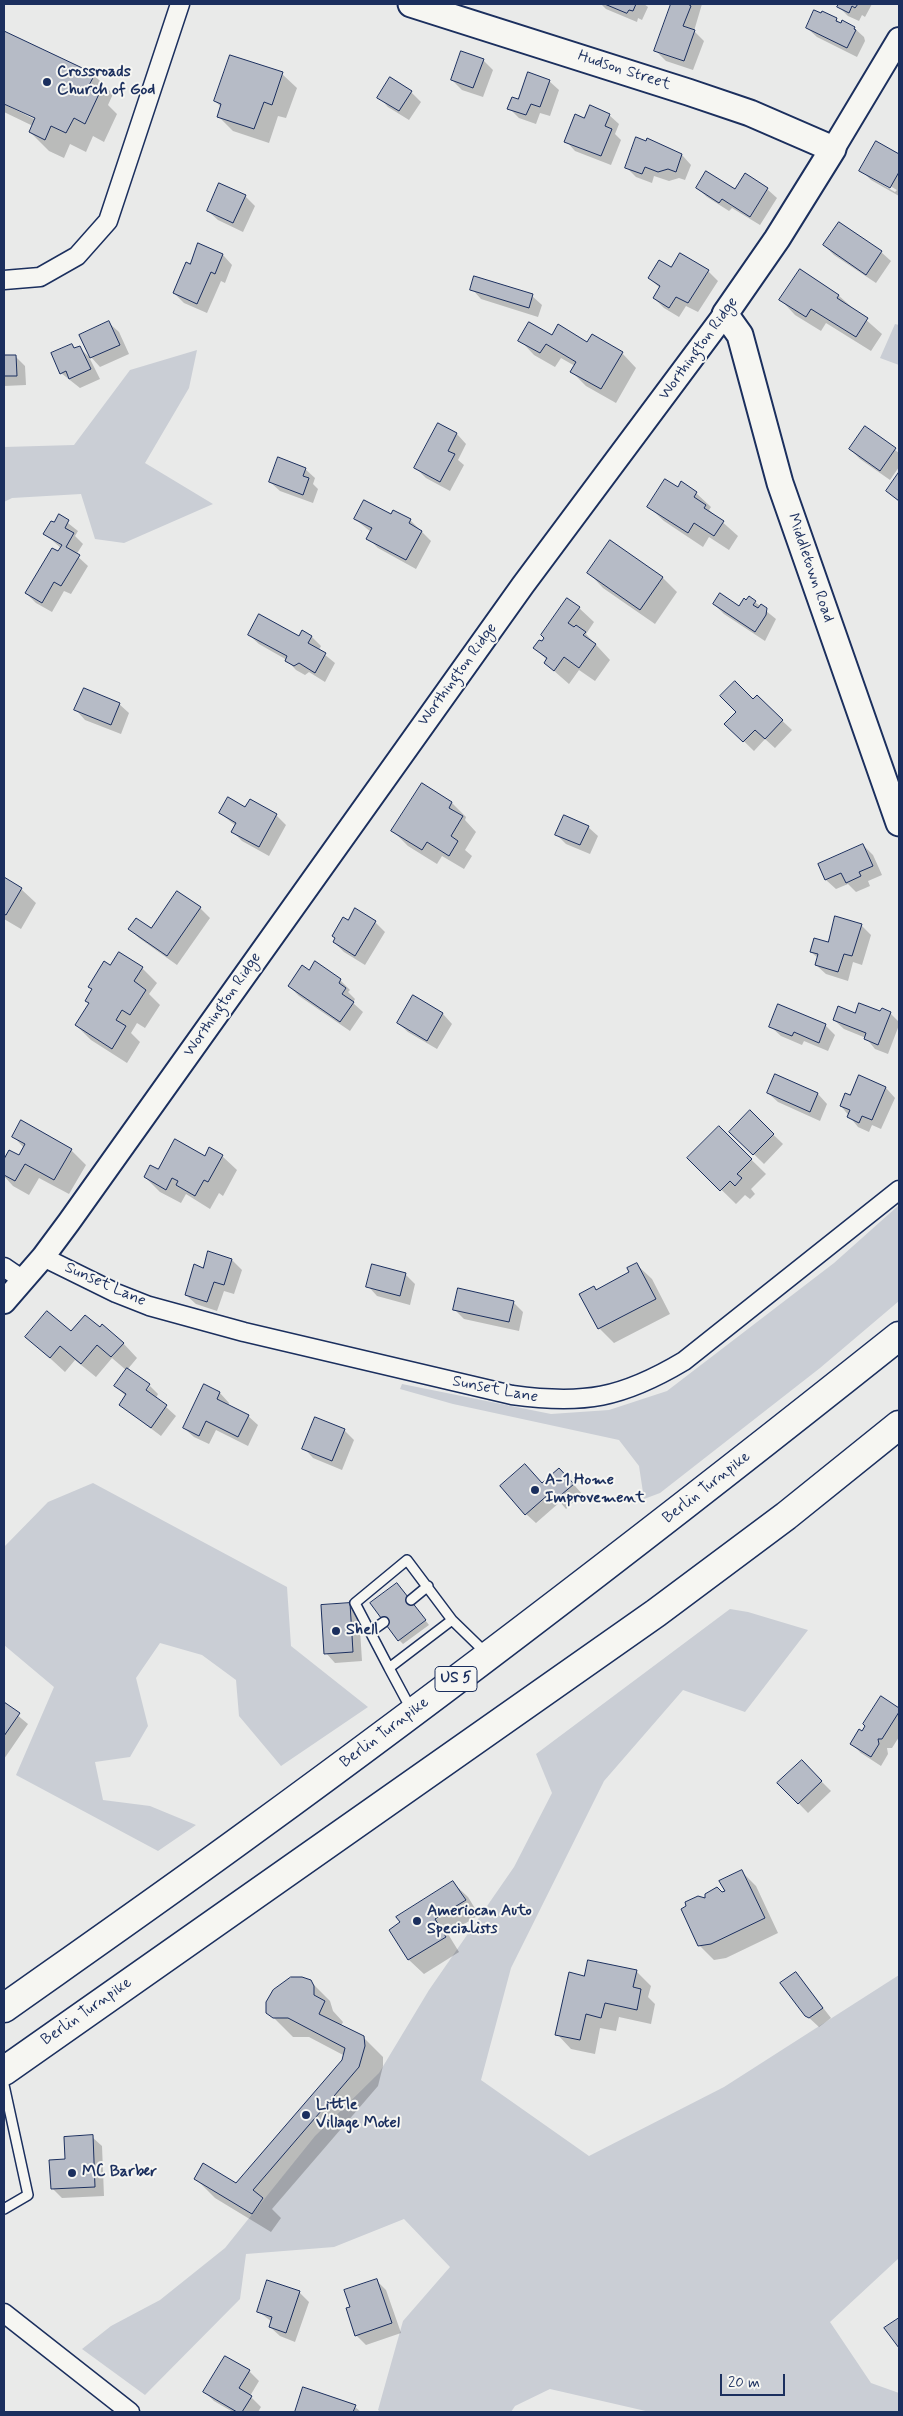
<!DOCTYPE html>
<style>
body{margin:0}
#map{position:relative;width:903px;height:2416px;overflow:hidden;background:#e9eae9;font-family:Mynerve,sans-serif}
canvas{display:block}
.frame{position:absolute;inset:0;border:5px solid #1b2f5e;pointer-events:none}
.scale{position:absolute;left:720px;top:2374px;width:65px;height:22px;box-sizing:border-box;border:2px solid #1b2f5e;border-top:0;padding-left:6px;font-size:15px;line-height:18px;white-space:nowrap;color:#1b2f5e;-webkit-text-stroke:4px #f6f6f2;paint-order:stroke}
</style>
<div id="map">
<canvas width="903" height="2416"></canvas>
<div class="frame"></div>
<div class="scale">20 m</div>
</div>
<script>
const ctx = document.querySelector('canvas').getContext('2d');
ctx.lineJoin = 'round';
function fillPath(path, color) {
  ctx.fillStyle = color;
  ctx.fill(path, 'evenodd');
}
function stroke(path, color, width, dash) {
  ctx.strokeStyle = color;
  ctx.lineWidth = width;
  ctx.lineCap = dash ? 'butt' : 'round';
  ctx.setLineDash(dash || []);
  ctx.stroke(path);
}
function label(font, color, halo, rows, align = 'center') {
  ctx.font = font + ' Mynerve,sans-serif';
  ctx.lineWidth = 4;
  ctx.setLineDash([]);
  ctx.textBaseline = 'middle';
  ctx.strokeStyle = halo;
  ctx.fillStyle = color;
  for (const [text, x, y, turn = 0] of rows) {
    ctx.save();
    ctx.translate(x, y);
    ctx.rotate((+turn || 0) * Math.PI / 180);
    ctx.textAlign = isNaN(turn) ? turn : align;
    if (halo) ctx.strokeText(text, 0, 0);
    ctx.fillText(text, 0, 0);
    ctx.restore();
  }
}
fillPath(new Path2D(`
 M895 324 899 325V365L880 358Z
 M197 350 189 388 145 463 213 504 124 543 95 539 81 494 12 498 4 502V447L74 445 130 370Z
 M899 1205V1301L820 1368 660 1493 644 1499 639 1466 619 1440 453 1404 400 1389 402 1384 551 1414 609 1410 667 1391 834 1263Z
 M93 1483 287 1587 291 1646 368 1707 281 1766 239 1716 236 1680 202 1655 160 1643 136 1678 148 1726 130 1757 95 1762 103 1800 150 1806 196 1825 158 1851 16 1775 54 1687 4 1645V1547L48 1502Z
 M730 1609 748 1612 808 1630 745 1712 683 1690 604 1781 511 1968 481 2080 589 2156 724 2087 899 1975V2258L830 2322 871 2383 899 2393V2412H650L550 2389 515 2406 511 2412H381L378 2410 403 2321 450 2267 404 2219 334 2247 246 2254 240 2299 145 2395 82 2349 111 2326 160 2300 225 2248 315 2136 379 2073 429 1990 514 1867 552 1793 536 1754Z`), '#caced5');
fillPath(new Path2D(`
 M601 4H644L648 7 642 20 638 18 637 22 606 9Z
 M673 4H702L694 31 704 41 693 70 666 61 656 51Z
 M839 4H872L865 17 862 15 859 21 848 16 839 7Z
 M836 19 841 24 854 28 864 37 865 41 857 57 817 37 807 28Z
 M4 32 94 75 113 94 108 105 117 114 104 142 93 136 86 152 70 144 64 158 49 151 30 132 33 126 4 112V104L40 122 41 120 4 102Z
 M483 60 493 70 483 97 462 90 452 80Z
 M282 74 297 88 286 118 278 116 269 143 233 131 218 116 221 107 215 101Z
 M549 81 559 90 550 116 540 113 536 124 519 118 509 108Z
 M411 92 421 102 409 120 388 107 379 97Z
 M609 115 619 124 615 134 621 140 611 165 575 151 566 141 585 119Z
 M648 139 682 155 691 165 685 180 679 178 669 181 654 176 652 183 636 177 626 167Z
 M876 143 899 155V196L871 180 861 170ZM871 175 897 190 895 192 871 178Z
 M697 188 735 191 767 189 777 198 760 225 732 208 729 211 707 197Z
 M245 196 255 206 243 232 218 220 208 211Z
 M199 245 223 255 232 265 225 283 221 281 207 313 184 303 174 293 190 266Z
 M824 245 881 252 891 261 876 283 834 255Z
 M671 269 708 271 718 281 698 312 686 306 679 317 664 308 654 298 660 288 649 278Z
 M472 289 532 296 542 305 538 317 481 299Z
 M838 295 882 334 871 351 826 323 821 331 795 315 781 300Z
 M109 323 119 332 129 354 100 367 91 357Z
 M552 336 622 353 636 368 616 403 586 386 572 372 575 366 561 358 555 367 534 355 520 340Z
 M71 345 75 349 79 347 89 357 100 379 80 388 61 373Z
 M4 356H15L25 366 26 385 4 386Z
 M439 425 457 434 466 444 458 460 464 465 450 491 426 478 416 468Z
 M865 428 899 453V467L890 480 860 459 850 449Z
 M305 469 315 478 313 484 318 489 313 503 280 491 270 482Z
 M678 489 696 493 711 507 709 510 738 536 729 550 709 537 703 547 664 521 649 507Z
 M59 516 78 531 75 536 83 544 76 555 88 566 71 594 64 591 52 612 36 603 26 593 61 548 45 534Z
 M391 516 410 520 431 541 416 569 378 548 368 538 371 532 355 519Z
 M610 542 663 578 677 592 655 624 603 588 589 573Z
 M755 602 776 619 765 641 724 614 714 604 739 607Z
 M579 608 594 622 586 634 610 660 595 681 579 670 569 684 545 663 547 660 535 648Z
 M302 632 312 637 321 646 319 650 335 663 325 682 309 672 305 675 296 670 287 660 259 644 249 635 299 638Z
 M757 697 792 730 775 748 765 739 754 751 726 724Z
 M119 704 129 713 121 734 85 720 76 710Z
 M422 785 452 803 466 817 465 820 476 832 465 850 472 856 464 869 442 856 437 864 408 846 393 831Z
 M250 800 277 816 286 825 269 856 242 841 233 832 236 826 220 813 246 808Z
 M588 827 598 836 590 854 566 844 557 835Z
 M863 845 873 855 882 875 868 881 870 886 856 892 848 884 836 889 826 880 820 865Z
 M4 879 21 889 36 903 21 929 4 919Z
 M200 908 210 918 177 965 139 938 130 929H152Z
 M348 921 375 922 385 932 365 965 344 952 334 942Z
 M861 925 871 935 862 965 853 962 848 981 826 974 816 965 818 958 811 952Z
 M110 967 142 968 157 983 149 994 160 1005 145 1028 137 1023 131 1033 140 1042 127 1063 91 1040 76 1025 90 1004 93 990 90 987Z
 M310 972 340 980 350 990 348 992 355 999 353 1003 363 1012 350 1031 299 996 289 986Z
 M413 997 443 1014 452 1024 437 1049 408 1032 398 1023Z
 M890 1013 899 1022V1025L888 1054 875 1049 866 1038 844 1029 834 1020 856 1015Z
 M825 1025 835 1035 828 1051 804 1041 802 1045 781 1036 771 1027Z
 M886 1088 895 1098 881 1129 872 1125 869 1132 858 1127 841 1106 851 1096Z
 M768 1093 818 1094 827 1104 820 1121 778 1102Z
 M750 1112 783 1144 764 1164 731 1132Z
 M719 1128 766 1174 751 1189 755 1194 750 1199 745 1195 736 1204 689 1158Z
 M13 1136 71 1150 86 1165 69 1194 39 1178 29 1195 13 1186 4 1176V1162L10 1151 19 1157 24 1148Z
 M222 1156 237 1170 223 1196 219 1193 210 1209 186 1194 181 1203 160 1192 145 1177 158 1170 205 1157Z
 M209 1253 232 1260 242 1270 234 1294 224 1291 217 1311 196 1304 186 1295 204 1269Z
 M637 1265 652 1279 670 1314 614 1343 599 1328 581 1294 594 1287 597 1291 631 1273Z
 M405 1274 415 1284 410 1305 377 1296 368 1286Z
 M513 1302 523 1312 519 1331 464 1319 455 1310Z
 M71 1333 123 1343 137 1358 127 1370 143 1395 150 1386 158 1394 156 1398 176 1416 161 1436 120 1405 126 1396 115 1386 126 1370 112 1358 96 1377 75 1360 65 1372 27 1337Z
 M205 1386 220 1393 229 1403 228 1406 248 1416 258 1425 248 1446 216 1430 209 1444 194 1437 184 1428Z
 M344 1430 354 1440 342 1470 313 1458 304 1448Z
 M569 1479 582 1494 566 1509 560 1502 536 1523 526 1514 542 1484Z
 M397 1584 429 1625 403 1644 399 1640Z
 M349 1604 359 1614 362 1661 335 1663 326 1653Z
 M881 1697 899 1709V1737L892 1748H887L888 1754 881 1766 861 1753 851 1743 863 1732Z
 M4 1704 28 1724 4 1759Z
 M802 1762 831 1791 808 1813 779 1783Z
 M741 1871 756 1886 778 1933 726 1958 714 1960 699 1945 706 1900 727 1891Z
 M453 1883 468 1897 479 1915 448 1934 459 1952 424 1974 409 1960 390 1930Z
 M636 1971 651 1986 648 1997 655 2004 651 2024 619 2017 616 2031 600 2028 595 2054 571 2049 557 2034 585 1977Z
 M796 1973 831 2018 819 2027 806 2015Z
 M310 1981 330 2001 333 2011 343 2022 341 2026 363 2037 383 2057V2066L378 2086 272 2209 281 2218 271 2232 215 2198 196 2179 237 2184 343 2061 345 2056 309 2037H293L268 2012Z
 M92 2137 102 2146 104 2196 62 2198 52 2188 67 2161Z
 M376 2280 386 2290 401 2333 366 2345 356 2335 351 2308Z
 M299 2292 309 2302 295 2342 280 2336 270 2327 272 2322 258 2311Z
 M225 2357 249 2371 259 2381 250 2396 261 2407 258 2412H233L214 2401 205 2392Z
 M304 2389 355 2407 361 2412H296Z`), '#0003');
const building = new Path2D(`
 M605 4H636L633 11 629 10 627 13Z
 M671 4H688L691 6 683 26 695 30 684 61 654 51Z
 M839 4H858L855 8 852 6 849 13 837 7Z
 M814 10 821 13 822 11 837 18 836 21 841 23 842 20 855 27 854 29 856 30 847 48 806 28Z
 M4 31 95 74 87 89 99 94 85 124 74 118 66 133 51 126 45 140 29 132 35 118 4 104Z
 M461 51 484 59 473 88 451 80Z
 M230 55 283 72 272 105 264 102 254 129 217 117 221 104 214 101Z
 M528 72 550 80 540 107 531 104 526 115 507 109 512 97 518 99Z
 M390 77 412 91 399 111 377 98Z
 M590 105 610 114 605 126 612 129 601 156 564 142 575 114 584 118Z
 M636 137 646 141 647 138 682 154 676 172 668 169 658 172 645 167 642 174 625 168Z
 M876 141 899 154V172L890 188 859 171Z
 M706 171 735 189 745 173 768 188 750 217 722 199 719 203 696 188Z
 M219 183 246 195 233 223 207 211Z
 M839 222 882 251 866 275 823 245Z
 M198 243 223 254 215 274 211 272 197 304 173 293 186 262 190 264Z
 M680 253 709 270 688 303 676 297 669 308 653 298 660 286 648 278 659 260 671 267Z
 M800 269 839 295 837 298 868 318 856 337 811 309 806 317 779 300Z
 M474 276 533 294 529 308 470 290Z
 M109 321 120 345 90 358 79 335Z
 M529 322 552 335 558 324 587 342 592 334 623 352 601 389 570 372 576 362 546 344 540 353 518 341Z
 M72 344 74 348 80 346 91 369 69 379 66 371 60 374 51 353Z
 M4 355H16L17 376H4Z
 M438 423 457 433 448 451 455 454 440 482 414 468Z
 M865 426 896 448 880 471 849 449Z
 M278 457 306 468 303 476 309 478 303 495 269 482Z
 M899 472V501L886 491Z
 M665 479 678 487 681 481 697 492 694 497 706 505 704 508 724 521 714 536 694 523 688 533 647 507Z
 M364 500 391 514 393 510 411 519 409 523 422 531 406 560 366 539 372 528 354 519Z
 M59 514 69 520 65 528 74 533 66 547 80 555 61 586 54 582 42 603 25 593 52 548 58 551 62 545 43 534 51 521 54 522Z
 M610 540 663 577 640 610 587 573Z
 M720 593 739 606 744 598 746 600 749 596 756 601 753 605 758 608 761 604 767 608 766 615 755 632 713 604Z
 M567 598 580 607 568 623 574 627 576 625 586 632 583 635 596 644 579 668 564 657 554 671 544 663 547 658 533 648 539 640 542 641 544 638 541 635Z
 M259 614 299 636 302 630 312 636 308 643 326 653 315 673 299 663 294 666 285 661 287 656 248 635Z
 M735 681 753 699 757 695 783 720 765 739 755 730 743 742 724 724 736 712 720 696Z
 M84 688 120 703 111 725 74 710Z
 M422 783 452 802 449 808 463 816 451 836 458 841 449 856 427 842 422 850 391 831Z
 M228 797 245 807 250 799 277 814 259 847 231 832 236 823 219 813Z
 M564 815 589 826 580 845 555 835Z
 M863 844 873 866 859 872 861 876 846 883 841 873 825 880 818 864Z
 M4 877 22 888 6 915 4 914Z
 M177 891 201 907 167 956 128 929 136 918 151 928Z
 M355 908 376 921 355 956 333 942 335 938 332 936 343 917 348 920Z
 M835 916 862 924 852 956 844 954 838 972 815 965 818 954 810 952 814 938 828 942Z
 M119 952 143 967 134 981 146 990 130 1015 122 1010 116 1020 126 1026 112 1049 75 1025 89 1003 85 1001 92 989 88 987 104 961 110 965Z
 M315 961 341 979 339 983 346 988 342 994 354 1002 340 1022 288 986 302 965 309 970Z
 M413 995 443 1013 427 1041 397 1023Z
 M859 1003 880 1011 882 1008 891 1012 878 1045 864 1039 866 1033 833 1020 838 1006 855 1013Z
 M778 1004 826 1024 819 1043 794 1032 792 1036 769 1027Z
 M775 1074 818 1093 810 1112 767 1093Z
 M859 1075 886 1087 872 1120 862 1116 859 1123 847 1117 850 1110 840 1106 845 1093 850 1095Z
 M750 1110 774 1134 753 1155 729 1132Z
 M21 1120 72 1149 54 1180 25 1164 15 1181 4 1175V1159L9 1150 19 1155 25 1144 12 1137Z
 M719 1126 752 1159 737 1174 742 1178 735 1186 730 1181 720 1191 687 1158Z
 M175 1139 205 1156 209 1147 223 1155 208 1182 204 1180 195 1196 176 1185 178 1181 172 1178 166 1190 144 1177 150 1165 158 1169Z
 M208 1251 232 1259 224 1285 214 1282 207 1302 185 1295 194 1264 203 1268Z
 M637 1263 656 1299 598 1329 579 1294 594 1286 596 1290 629 1272 627 1268Z
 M372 1264 406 1273 400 1296 366 1287Z
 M458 1288 514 1301 509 1322 453 1310Z
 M47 1311 71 1331 85 1315 100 1327 102 1324 124 1343 111 1357 97 1345 81 1364 60 1346 50 1358 25 1337Z
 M127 1368 150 1384 146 1390 167 1405 151 1428 119 1405 126 1394 114 1386Z
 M204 1384 220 1392 217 1399 249 1415 238 1437 206 1421 199 1436 183 1428Z
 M315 1417 345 1429 332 1461 302 1449Z
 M525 1464 542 1483 559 1468 574 1484 555 1500 550 1493 525 1515 500 1486Z
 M397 1583 426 1620 398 1641 370 1603Z
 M350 1603 353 1652 324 1654 321 1605Z
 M881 1696 899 1708V1712L882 1739H878L879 1744 871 1757 850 1744 859 1729 862 1731 865 1726 863 1724Z
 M4 1702 20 1713 4 1736Z
 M802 1760 822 1781 798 1804 777 1783Z
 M742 1870 765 1918 711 1944 698 1946 681 1909 686 1906 685 1902 698 1896 705 1898V1894L717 1887 722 1892 725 1891 719 1881Z
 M453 1881 466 1900 435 1919 446 1937 408 1960 389 1930 400 1922 396 1917Z
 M588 1960 637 1970 633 1987 641 1989 637 2010 605 2003 601 2018 586 2014 580 2040 555 2035 569 1972 584 1976Z
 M796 1972 823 2008 809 2018 805 2016 780 1983Z
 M291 1977H302L311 1980 314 1986V1995L325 2001 319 2014 364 2036 365 2046 359 2067 253 2190 263 2198 252 2214 194 2179 203 2163 236 2183 342 2060 345 2048 288 2018H273L266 2013V2002L273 1990Z
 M93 2135 95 2187 51 2189 49 2160 65 2159 64 2137Z
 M377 2279 392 2323 355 2336 346 2308 350 2307 344 2290Z
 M267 2280 300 2291 286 2333 269 2327 272 2317 257 2312Z
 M899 2318V2348L884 2328Z
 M225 2356 250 2370 239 2388 252 2396 242 2412H237L203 2392Z
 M303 2387 356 2405 353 2412H295Z`);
fillPath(building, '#b6bbc6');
stroke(building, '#1b2f5e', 1);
const service = new Path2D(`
 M411 1600 428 1586
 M370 1632 384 1622
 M389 1668 355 1603 407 1560 452 1620
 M411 1709 389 1668 452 1620 487 1654
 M4 2085 28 2195 4 2209`);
const minor = new Path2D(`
 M4 280 40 277 77 256 108 221 180 4
 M43 1257 116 1293 149 1306 244 1332 512 1395C584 1405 622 1398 684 1361L899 1190
 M4 1267 23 1280
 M4 2313 130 2412`);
const tertiary = new Path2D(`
 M833 149 899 39
 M4 1302 43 1257 69 1222 523 585 725 314`);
const secondary = new Path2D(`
 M411 4 688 92 750 113 833 149 777 239 725 314 740 335 780 483 899 823`);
const trunk = new Path2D(`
 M4 2008C86 1950 169 1892 251 1832 471 1672 687 1505 899 1336
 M4 2071 656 1613 786 1516 899 1425`);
stroke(service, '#1b2f5e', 12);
stroke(minor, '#1b2f5e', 21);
stroke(tertiary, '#1b2f5e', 26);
stroke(secondary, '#1b2f5e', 29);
stroke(trunk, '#1b2f5e', 31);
stroke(service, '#f6f6f2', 9);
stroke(minor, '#f6f6f2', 18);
stroke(tertiary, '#f6f6f2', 22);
stroke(secondary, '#f6f6f2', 25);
stroke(trunk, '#f6f6f2', 28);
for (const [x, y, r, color] of [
 [47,82,5,"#1b2f5e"],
 [535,1490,5,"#1b2f5e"],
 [336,1631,5,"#1b2f5e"],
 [417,1921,5,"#1b2f5e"],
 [306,2115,5,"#1b2f5e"],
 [72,2173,5,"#1b2f5e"]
]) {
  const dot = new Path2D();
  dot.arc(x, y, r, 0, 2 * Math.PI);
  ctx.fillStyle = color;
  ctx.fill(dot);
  stroke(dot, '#f6f6f2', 2);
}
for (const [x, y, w] of [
 [456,1679,42]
]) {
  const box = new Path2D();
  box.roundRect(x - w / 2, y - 12.5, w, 25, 4);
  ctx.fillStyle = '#f6f6f2';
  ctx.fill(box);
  stroke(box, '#1b2f5e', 1);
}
label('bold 15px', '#1b2f5e', null, [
 ["US 5",456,1679]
]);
label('16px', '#1b2f5e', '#f6f6f2', [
 ["Hudson Street",624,71,18],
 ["Worthington Ridge",699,349,-54],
 ["Middletown Road",810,568,71],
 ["Worthington Ridge",458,675,-54],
 ["Worthington Ridge",223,1005,-55],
 ["Sunset Lane",105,1285,24],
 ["Sunset Lane",495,1390,11],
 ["Berlin Turnpike",707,1488,-38],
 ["Berlin Turnpike",385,1733,-37],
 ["Berlin Turnpike",87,2012,-35]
]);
label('bold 16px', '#1b2f5e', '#f6f6f2', [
 ["Crossroads",57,73],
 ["Church of God",57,91],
 ["A-1 Home",545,1481],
 ["Improvement",545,1499],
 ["Shell",346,1631],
 ["Ameriocan Auto",427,1912],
 ["Specialists",427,1930],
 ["Little",316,2106],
 ["Village Motel",316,2124],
 ["MC Barber",82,2173]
], 'left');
</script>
